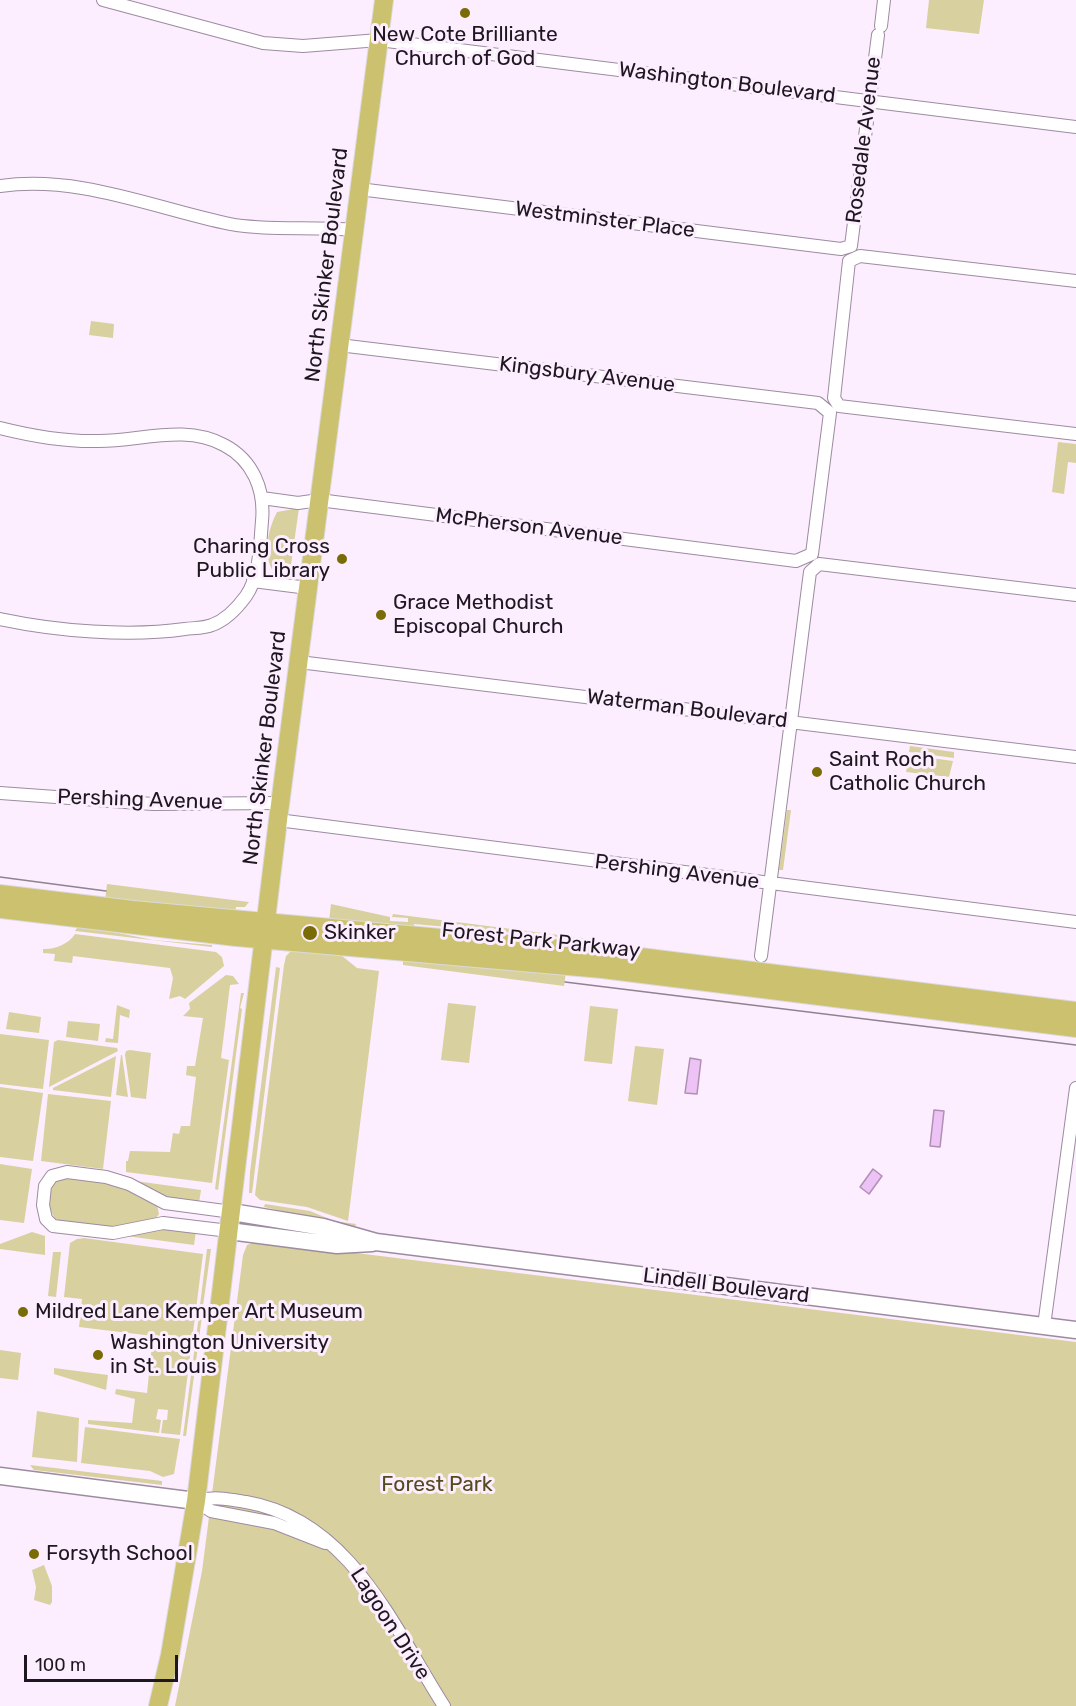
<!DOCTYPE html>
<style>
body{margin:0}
#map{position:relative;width:1076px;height:1706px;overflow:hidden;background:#fcedff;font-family:Rubik,sans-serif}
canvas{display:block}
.scale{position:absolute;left:24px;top:1655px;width:154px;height:27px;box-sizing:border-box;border:3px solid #1e171f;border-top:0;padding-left:8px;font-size:18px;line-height:21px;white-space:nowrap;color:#1e171f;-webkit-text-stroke:4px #fcedff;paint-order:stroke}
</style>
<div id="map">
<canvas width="1076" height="1706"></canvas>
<div class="scale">100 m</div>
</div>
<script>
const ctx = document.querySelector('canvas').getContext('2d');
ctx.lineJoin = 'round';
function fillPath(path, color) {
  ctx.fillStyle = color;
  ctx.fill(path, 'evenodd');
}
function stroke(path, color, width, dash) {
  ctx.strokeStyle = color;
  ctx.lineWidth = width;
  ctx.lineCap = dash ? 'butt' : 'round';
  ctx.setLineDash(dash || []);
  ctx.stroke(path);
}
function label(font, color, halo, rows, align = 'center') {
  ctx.font = font + ' Rubik,sans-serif';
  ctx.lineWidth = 6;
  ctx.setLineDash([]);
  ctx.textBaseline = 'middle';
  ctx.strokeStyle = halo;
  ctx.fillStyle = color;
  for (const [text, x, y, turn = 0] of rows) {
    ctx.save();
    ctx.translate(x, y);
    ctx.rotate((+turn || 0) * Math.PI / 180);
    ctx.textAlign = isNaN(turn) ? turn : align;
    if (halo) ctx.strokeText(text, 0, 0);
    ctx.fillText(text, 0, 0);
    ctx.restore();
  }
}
fillPath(new Path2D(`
 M929 0H984L979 34 926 28Z
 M91 321 114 324 113 338 89 335Z
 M1058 442 1076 444V463L1068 462 1064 494 1052 492Z
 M299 508 289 579 278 577C261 561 267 531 277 512Z
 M910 746 954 752V758L909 752Z
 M909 755 953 761 949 777 906 772Z
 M787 810H791L783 870H779Z
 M107 884 249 902 245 907H236L235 912 105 901Z
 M331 904 390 917V921L408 922V918L392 917 393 914 614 942 414 924V927L329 921Z
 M79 925 153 940 212 945V947L75 931Z
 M75 934 216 952 222 957 224 966 185 999 180 996 169 999 173 978 170 968 73 956 72 963 54 961 55 954 43 953V949C54 950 69 944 75 934Z
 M295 947 336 951 357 968 379 971 348 1221 307 1207 260 1200 255 1195 284 965 286 956Z
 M352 955 566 972 564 986 403 965V961Z
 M276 967 280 968 252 1193H249L250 1172Z
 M226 975 233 976 239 984 230 985 221 1058 229 1060 212 1183 126 1172V1161H128L130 1151 170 1152 173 1133 179 1134 181 1126H190L196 1077 186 1075 187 1066H195L203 1018 183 1016 190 1009 189 1003Z
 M241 993H244L240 1008 242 1009 218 1190 215 1189Z
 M448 1003 476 1006 469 1063 441 1060Z
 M117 1005 130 1010 129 1018 120 1015 118 1043 105 1042 106 1038 113 1039Z
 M590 1006 618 1009 612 1064 584 1061Z
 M9 1012 41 1017 39 1033 6 1029Z
 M68 1021 100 1024 98 1041 66 1037Z
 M0 1034 49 1040 43 1089 0 1084Z
 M58 1040 117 1048 118 1051 49 1087 54 1042Z
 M635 1046 664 1049 657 1105 628 1101Z
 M130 1050 151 1053 146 1099 131 1097 125 1055 126 1051Z
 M121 1055H122L128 1097 116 1095Z
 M116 1056 111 1097 53 1090V1088Z
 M0 1087 43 1093 33 1161 0 1157Z
 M48 1094 111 1101 103 1169 41 1161Z
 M0 1164 32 1169 24 1223 0 1220Z
 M63 1176 114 1182 157 1205 159 1214C145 1237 83 1226 60 1224 46 1211 44 1187 63 1176Z
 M135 1181 201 1190 199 1203 162 1198Z
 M265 1204 310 1211 334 1221 356 1224 355 1227 264 1207Z
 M155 1227 196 1231 194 1245 126 1236Z
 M32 1232 45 1236V1255L0 1249V1244Z
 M84 1238 203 1254 180 1435 161 1433 163 1420H167L168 1410 158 1409 156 1419 161 1420 159 1433 88 1424V1420L132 1423 135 1399 115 1394 116 1389 147 1393 153 1336 79 1327 82 1299 64 1297 70 1243 77 1239Z
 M259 1241 1076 1342V1706H175L202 1571 243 1255 247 1245Z
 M207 1249H211L202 1313H199Z
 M53 1252H61L56 1297 48 1296Z
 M199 1315 202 1316 186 1436H183Z
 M0 1350 21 1353 18 1380 0 1378Z
 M54 1368 108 1375 106 1390 54 1374Z
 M37 1411 79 1418 77 1462 32 1457Z
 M85 1427 180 1439 174 1474 163 1477 150 1471 81 1463Z
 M30 1465 162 1481V1485L34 1470Z
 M44 1565 52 1586V1602L50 1605 34 1600 36 1587 32 1570Z`), '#d8d19f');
const water = new Path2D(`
 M690 1058 701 1060 697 1094 685 1093Z
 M934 1110 944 1111 940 1147 930 1146Z
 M873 1169 882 1176 869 1194 860 1187Z`);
fillPath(water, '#edc2f5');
stroke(water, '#af8fb5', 1.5);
const street = new Path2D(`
 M103 0 263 43 303 46 379 40 1076 127
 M881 26 884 0
 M0 186C80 175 153 208 230 224 265 231 316 226 354 230
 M359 189 841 249 851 246 878 35
 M1076 281 860 256 849 261 834 398 839 406 1076 434
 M0 428C32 436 66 442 99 441 141 441 185 424 224 445 253 460 265 490 262 521 260 544 260 576 246 596 238 607 226 620 212 625 205 628 194 628 185 629 128 637 57 631 0 619
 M262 498 298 503 319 500 796 561 812 554 830 413 818 403 339 345
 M253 581 308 588
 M299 662 1076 757
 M0 793 153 804 280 803
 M278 820 1076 922
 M761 956 810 572 819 564 1076 595
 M229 1231 163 1223 113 1233 53 1226 46 1219 43 1205 45 1186 52 1176 67 1172 106 1177 129 1184 165 1203 232 1212
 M1044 1326 1076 1088
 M196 1501C214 1496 228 1499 246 1502 350 1520 393 1626 444 1706
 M196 1501 211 1511 274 1523 325 1543`);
const secondary = new Path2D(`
 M232 1212 323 1227 376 1242 1076 1330
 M229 1231 337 1245 372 1243
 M0 1476 196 1501`);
const primary = new Path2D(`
 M0 894 133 910 616 954 1076 1011
 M0 909 236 937 602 969 1076 1028
 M158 1706 170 1655 196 1501 278 820 384 0`);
stroke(street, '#9d8ba0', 14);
stroke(secondary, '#9d8ba0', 19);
stroke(primary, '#dbdadb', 20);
stroke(street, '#fff', 12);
stroke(secondary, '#fff', 16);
stroke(primary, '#ccc16f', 18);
stroke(new Path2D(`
 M0 877 106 891
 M565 982 1076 1045`), '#8e8390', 1.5);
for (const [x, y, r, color] of [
 [465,13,6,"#796b05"],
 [342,559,6,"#796b05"],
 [381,615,6,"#796b05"],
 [817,772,6,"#796b05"],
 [310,933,8,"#796b05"],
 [23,1312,6,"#796b05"],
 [98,1355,6,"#796b05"],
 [34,1554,6,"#796b05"]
]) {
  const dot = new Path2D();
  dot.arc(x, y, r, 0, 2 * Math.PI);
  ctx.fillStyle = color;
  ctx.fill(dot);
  stroke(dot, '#fcedff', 2);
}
label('21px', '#1e171f', '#fcedff', [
 ["New Cote Brilliante",465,35,"center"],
 ["Church of God",465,59,"center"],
 ["Charing Cross",330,547,"right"],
 ["Public Library",330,571,"right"],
 ["Grace Methodist",393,603],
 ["Episcopal Church",393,627],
 ["Saint Roch",829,760],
 ["Catholic Church",829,784],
 ["Skinker",324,933],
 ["Mildred Lane Kemper Art Museum",35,1312],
 ["Washington University",110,1343],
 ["in St. Louis",110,1367],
 ["Forsyth School",46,1554]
], 'left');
label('21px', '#1e171f', '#fcedff', [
 ["Washington Boulevard",727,83,7],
 ["Rosedale Avenue",864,140,-83],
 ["Westminster Place",605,220,7],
 ["North Skinker Boulevard",327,265,-83],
 ["Kingsbury Avenue",587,375,7],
 ["McPherson Avenue",529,527,7],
 ["Waterman Boulevard",687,709,7],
 ["North Skinker Boulevard",265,748,-83],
 ["Pershing Avenue",140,800,2],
 ["Pershing Avenue",677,872,7],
 ["Forest Park Parkway",541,941,6],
 ["Lindell Boulevard",726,1286,7],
 ["Lagoon Drive",390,1624,57]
]);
label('21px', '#534b1b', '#fcedff', [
 ["Forest Park",437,1485]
]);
</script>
